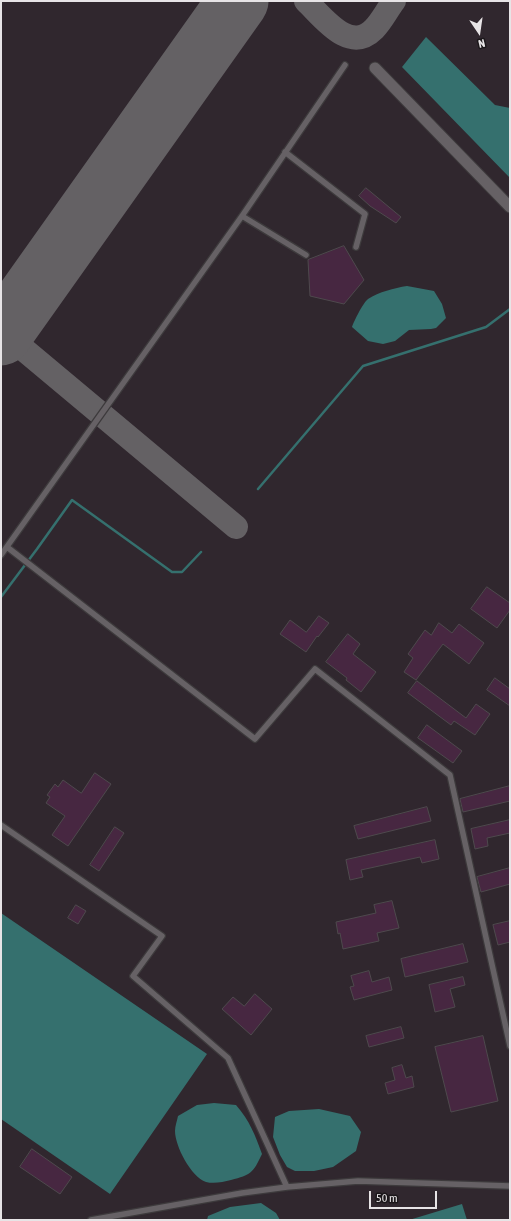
<!DOCTYPE html>
<style>
body{margin:0}
#map{position:relative;width:511px;height:1221px;overflow:hidden;background:#242023;font-family:"Asap Condensed",sans-serif}
canvas{display:block}
.frame{position:absolute;inset:0;border:2px solid #e7e4e6;pointer-events:none}
.north{position:absolute;left:459px;top:12px;width:40px;height:40px;-webkit-text-stroke:3px #1b171a;paint-order:stroke;rotate:167deg;font-size:11px;font-weight:700;line-height:16px;text-align:center;color:#e7e4e6}
.north::after{content:'';display:block;margin:auto;width:14px;height:18px;background:#e7e4e6;clip-path:polygon(50% 0,100% 100%,50% 72%,0 100%)}
.scale{position:absolute;left:369px;top:1191px;width:68px;height:18px;box-sizing:border-box;border:2px solid #e7e4e6;border-top:0;padding-left:5px;font-size:12px;line-height:14px;white-space:nowrap;color:#e7e4e6;-webkit-text-stroke:3px #1b171a;paint-order:stroke}
</style>
<div id="map">
<canvas width="511" height="1221"></canvas>
<div class="frame"></div>
<div class="north">N</div>
<div class="scale">50 m</div>
</div>
<script>
const ctx = document.querySelector('canvas').getContext('2d');
ctx.lineJoin = 'round';
function fillPath(path, color) {
  ctx.fillStyle = color;
  ctx.fill(path, 'evenodd');
}
function stroke(path, color, width, dash) {
  ctx.strokeStyle = color;
  ctx.lineWidth = width;
  ctx.lineCap = dash ? 'butt' : 'round';
  ctx.setLineDash(dash || []);
  ctx.stroke(path);
}
fillPath(new Path2D(`
 M1 1H510V1220H1Z`), '#30272e');
fillPath(new Path2D(`
 M426 37 495 105 510 108V178L402 67Z
 M407 286 434 291 442 304 446 318 436 328 431 329 409 330 395 341 383 344 368 341 352 327C354 321 363 303 368 299 379 292 394 288 407 286Z
 M1 913 207 1054 110 1194 1 1119Z
 M214 1103 236 1105C250 1121 255 1135 262 1154 253 1173 251 1175 231 1180 223 1182 214 1184 206 1182 191 1177 175 1146 175 1131 175 1126 177 1121 178 1116L197 1105Z
 M319 1109 350 1116 361 1132 356 1151 333 1167 314 1171H295L287 1167 280 1155 273 1137 275 1117 289 1111Z
 M261 1203 276 1213 280 1220H207L208 1216 230 1207Z
 M462 1204 467 1220H409Z`), '#35706e');
stroke(new Path2D(`
 M258 489 363 366 486 327 510 309
 M1 597 37 549 72 500 172 572H182L201 552`), '#35706e', 2.5);
stroke(new Path2D(`
 M306 1C323 17 349 54 374 29 382 21 387 10 394 1
 M3 332 236 527`), '#646164', 24);
stroke(new Path2D(`
 M1 335 238 1`), '#646164', 61);
const building = new Path2D(`
 M366 188 401 217 396 223 370 206 359 196Z
 M344 246 364 280 344 304 310 296 308 260Z
 M487 587 510 603V610L497 628 471 609Z
 M319 616 329 623 318 637 317 636 306 652 280 634 290 620 306 632Z
 M439 623 452 633 459 624 484 643 469 664 443 644 416 680 404 672 413 658 408 654 425 630 431 635Z
 M348 634 360 644 353 654 376 672 361 692 346 680 347 678 326 662Z
 M495 678 510 689V706L487 690Z
 M417 681 466 718 476 704 490 714 475 735 454 721 451 725 408 693Z
 M427 725 462 751 453 763 418 738Z
 M95 773 111 784 68 846 52 835 65 816 46 803 50 797 47 795 55 784 58 787 63 780 81 793Z
 M510 786V801L463 812 460 799Z
 M427 807 431 821 358 839 354 826Z
 M510 820V833L487 838 488 846 475 849 471 829Z
 M115 827 124 833 99 871 90 865Z
 M435 840 439 859 422 863 420 857 361 870 363 877 350 880 346 860Z
 M510 868V884L481 892 477 877Z
 M392 901 399 928 377 933 379 941 343 949 340 933 338 934 336 922 376 913 374 905Z
 M76 905 86 911 78 924 68 918Z
 M510 921V942L498 945 493 925Z
 M463 944 468 962 405 977 401 959Z
 M369 971 372 982 389 977 392 990 354 1000 350 987 354 986 351 976Z
 M463 977 465 985 450 989 455 1007 435 1012 429 985Z
 M255 994 272 1009 251 1035 222 1009 233 997 244 1006Z
 M401 1027 404 1038 369 1047 366 1036Z
 M483 1036 498 1101 451 1112 435 1047Z
 M402 1065 406 1078 412 1076 414 1087 388 1094 385 1083 395 1080 392 1068Z
 M32 1149 72 1177 60 1194 20 1167Z`);
fillPath(building, '#472741');
stroke(building, '#4e494d', 1);
const service = new Path2D(`
 M285 152 365 214 356 247
 M242 216 306 255
 M7 547 255 739 315 669 450 775 510 1046
 M1 555 242 216 345 65
 M1 825 162 936 133 976 228 1058 287 1187
 M91 1220 242 1193 287 1187 358 1181 510 1186`);
const minor = new Path2D(`
 M375 68 510 207`);
stroke(service, '#3d3a3c', 8);
stroke(minor, '#3d3a3c', 13);
stroke(service, '#666165', 5.5);
stroke(minor, '#666165', 11);
</script>
